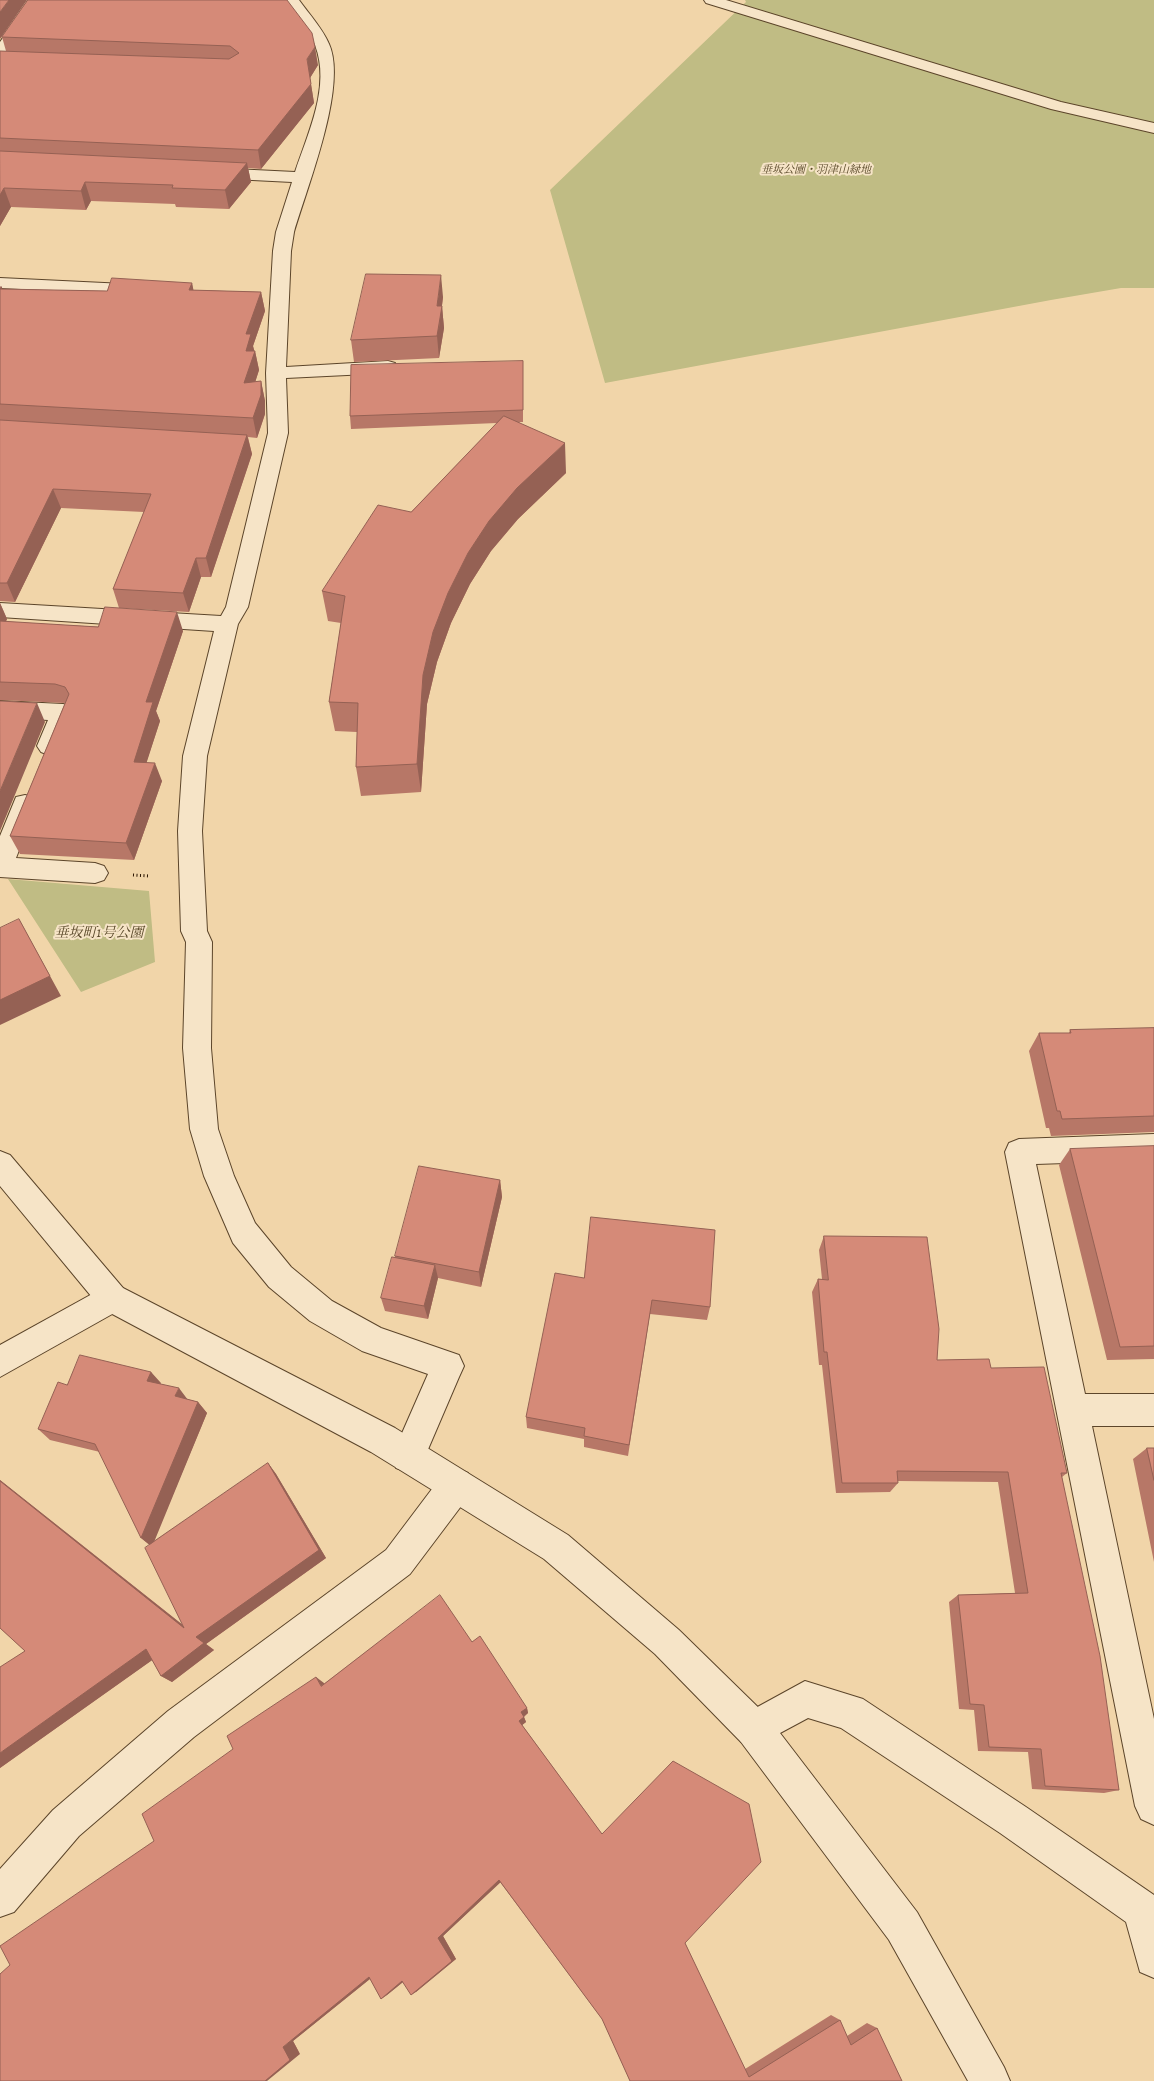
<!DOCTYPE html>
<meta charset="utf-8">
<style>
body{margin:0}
canvas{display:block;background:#f1d5a9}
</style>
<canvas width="1154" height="2081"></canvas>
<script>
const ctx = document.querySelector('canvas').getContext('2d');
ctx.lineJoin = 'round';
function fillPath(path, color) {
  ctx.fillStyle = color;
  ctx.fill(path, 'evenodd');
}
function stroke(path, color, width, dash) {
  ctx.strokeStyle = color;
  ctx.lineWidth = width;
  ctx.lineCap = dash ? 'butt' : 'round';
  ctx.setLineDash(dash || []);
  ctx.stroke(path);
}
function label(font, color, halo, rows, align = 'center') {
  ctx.font = font + ' Alegreya,"Noto Serif JP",serif';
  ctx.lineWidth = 4;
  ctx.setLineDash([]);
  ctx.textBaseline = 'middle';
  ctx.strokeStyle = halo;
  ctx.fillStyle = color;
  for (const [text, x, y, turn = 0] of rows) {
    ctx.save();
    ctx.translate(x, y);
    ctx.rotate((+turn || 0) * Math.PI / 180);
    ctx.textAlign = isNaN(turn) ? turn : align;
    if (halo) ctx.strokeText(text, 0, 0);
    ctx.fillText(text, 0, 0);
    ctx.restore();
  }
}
fillPath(new Path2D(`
 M745 0H1154V288H1121L1051 300 605 383 550 190 746 2Z
 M8 879 149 891 155 962 81 992Z`), '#c0bc84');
const minor = new Path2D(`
 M29 0H43L5 56 0 57V42Z
 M285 0H299C309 14 323 29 329 44 348 86 307 187 294 232L291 251 286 367 388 361 395 363 397 367 395 371 388 373 286 378 288 433 248 607 238 624 207 756 202 831 207 931 212 942 211 1048 218 1129 234 1176 255 1223 291 1267 332 1301 381 1328 459 1355 464 1366 459 1377 420 1468 408 1472 396 1468 392 1456 428 1374 362 1351 310 1321 269 1287 233 1243 204 1176 190 1129 183 1048 186 942 181 931 178 831 183 756 214 631 0 617V603L221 616 226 607 268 433 266 373 273 251 276 232 292 182 213 178 207 176 205 173 207 170 213 168 295 172C308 133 331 86 315 45 309 29 294 14 285 0Z
 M704 0H726L1061 102 1154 123V133L1051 109 706 3Z
 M0 278 146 285 152 286 155 290 152 294 146 295 0 288Z
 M0 701 63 704 71 706 75 712 57 752 49 755 41 752 37 746 48 720 0 717Z
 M25 795 34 797 37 804 16 858 95 863 104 866 108 873 104 880 95 883 0 877V836L16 797Z
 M1154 1134V1160L1036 1164 1085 1394H1154V1426H1092L1154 1719V1825L1141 1819 1135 1806 1005 1152 1009 1143 1019 1139Z
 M112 1283 123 1288 127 1298 123 1308 0 1377V1345Z
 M456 1468 468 1473 473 1485 468 1497 410 1574 194 1737 79 1836 14 1912 0 1917V1869L53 1810 168 1711 386 1550 444 1473Z
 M805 1681 863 1699 1026 1807 1154 1895V1978L1140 1972 1126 1922 1000 1833 841 1728 808 1718 754 1747 741 1742 736 1729 741 1716Z`);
const tertiary = new Path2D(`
 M0 1151 10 1155 123 1288 395 1428 568 1535 679 1630 767 1716 917 1912 1004 2067 1010 2081H968L889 1940 741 1742 655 1654 544 1559 371 1452 101 1308 0 1186Z`);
stroke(minor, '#5c452a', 2);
stroke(tertiary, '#5c452a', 2);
stroke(new Path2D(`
 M133 875 150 876`), '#2b1500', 3, [1, 2.5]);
fillPath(minor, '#f6e4c7');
fillPath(tertiary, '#f6e4c7');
fillPath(new Path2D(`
 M28 0 318 65 310 78 314 103 261 169 248 168 251 182 229 209 176 207 175 204 91 201 86 210 11 207 0 226V51H6L2 37Z
 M192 283 193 290 261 292 265 311 253 346 254 351H255L259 370 255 382 261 381 265 401V414L257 438 248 437 252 454 211 577H201L189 612 119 608 113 589 144 512 61 508 15 602 0 601V287L2 289 107 291Z
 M443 297 442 306 444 328 439 358 354 362 351 340Z
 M523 373V422H519L566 473 518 519 491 551 470 584 451 623 437 662 427 704 421 792 361 796 356 767 357 732 335 731 329 702 341 623 328 621 322 591 411 512 497 423 351 429 350 416Z
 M0 603 7 619 6 622 183 631 156 711 160 721 146 763 162 781 134 860 20 854 10 836 65 703 0 700Z
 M1154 1028V1132L1051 1136 1049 1128H1046L1029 1051 1039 1033H1069L1070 1030Z
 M1154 1146V1359L1107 1360 1059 1165 1070 1149Z
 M500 1180 502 1197 481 1287 438 1278 428 1319 385 1311 381 1298 395 1258V1256Z
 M824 1236 937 1360 991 1368 1067 1473 1062 1477 1119 1790 1104 1793 1032 1789 1028 1752 978 1751 974 1710 959 1709 949 1602 958 1595 1015 1593 998 1482 898 1481V1483L890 1492 836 1493 822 1365H819L812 1292 818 1279H822L819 1250Z
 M584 1278 710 1307 707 1320 650 1314 628 1456 584 1447V1439L527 1428 526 1417Z
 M151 1372 160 1384 187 1399 198 1402 207 1413 153 1542 268 1463 276 1474 326 1558 206 1644 214 1650 172 1682 161 1676 152 1660 0 1768 25 1651 0 1628V1480L183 1625 150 1545 141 1538 100 1452 50 1440 38 1429 67 1385Z
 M1147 1448H1154V1562L1133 1459Z
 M472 1642 527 1708 528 1713 524 1717 526 1722 522 1725 602 1834 685 1943 745 2069 831 2015 840 2020 847 2036 867 2023 877 2028 902 2081H630L602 2019 500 1882 443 1936 456 1959 416 1992 403 1982 387 1995 381 1999 370 1979 293 2041 300 2054 154 1841 324 1684Z`), '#b77767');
fillPath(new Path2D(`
 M9 0H27L0 39V12Z
 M315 47 318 65 310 78 307 59Z
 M311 84 314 103 261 169 258 150Z
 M247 163 251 182 229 209 225 190Z
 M85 182 91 201 86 210 81 191Z
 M4 188 11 207 0 226V195Z
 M441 275 443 297 439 328 437 306Z
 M192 283 196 302 189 290Z
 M261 292 265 311 253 346 255 353V351L259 370 249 402 244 383 246 334Z
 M442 306 444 328 439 358 437 336Z
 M261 381 265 401V414L257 438 253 418Z
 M247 435 252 454 211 577 206 558Z
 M565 443 566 473 518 519 491 551 470 584 451 623 437 662 427 704 421 792 417 764 423 675 433 632 448 593 468 553 489 521 517 488Z
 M53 489 61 508 15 602 7 583Z
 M196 558 201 577 189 612 183 593Z
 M0 603 7 619 0 631Z
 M177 612 183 631 156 711 160 721 141 780 134 762 146 702Z
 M37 703 45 722 0 831V791Z
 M155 763 162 781 134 860 126 843Z
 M19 919 61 996 0 1025V1000Z
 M500 1180 502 1197 481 1287 479 1272Z
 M435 1265 438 1278 428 1319 424 1306Z
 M151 1372 161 1383 157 1392 147 1381Z
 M179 1388 188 1400 175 1396Z
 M198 1402 207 1413 152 1547 141 1538Z
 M268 1463 276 1474 326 1558 206 1644 214 1650 172 1682 161 1676 196 1637Z
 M0 1480 194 1634 184 1628 0 1481Z
 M146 1649 158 1656 0 1768V1753Z
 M316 1677 324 1683 328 1692 321 1686Z
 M527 1708 528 1713 523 1717 521 1712Z
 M524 1717 526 1722 521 1726 519 1721Z
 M499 1880 502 1881 443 1936 456 1959 416 1992 411 1995 438 1938Z
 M376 1974 293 2041 300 2054 267 2081H265L283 2047 369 1977Z
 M408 1978 387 1995 381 1999 402 1981Z`), '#956154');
const building = new Path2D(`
 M0 0H9L0 12Z
 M28 0H287L312 33 315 47 307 59 311 84 258 150 0 138V51L229 59 239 53 230 46 2 37Z
 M0 151 247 163 225 190 172 188 173 185 85 182 81 191 4 188 0 195Z
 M366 274 441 275 437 306H442L437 336 351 340Z
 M112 278 192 283 189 290 261 292 246 334H251L246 351H255L244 383 261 381V395L253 418 0 404V287H2L0 289 107 291Z
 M523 361V410L350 416 351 365Z
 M504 416 565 443 517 488 489 521 468 553 448 593 433 632 423 675 417 764 356 767 358 703 329 702 345 596 322 591 378 505 411 512Z
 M0 420 247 435 206 558H196L183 593 113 589 151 494 53 489 7 583H0Z
 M105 607 177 612 146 702H153L134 762 155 763 126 843 10 836 69 694 65 687 55 684 0 682V621L98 627Z
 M0 701 37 703 0 791Z
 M19 919 50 976 0 1000V928Z
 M1154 1028V1116L1062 1119 1060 1111H1057L1039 1033H1071L1070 1030Z
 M1154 1146V1346L1120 1347 1070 1149Z
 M419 1166 500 1180 479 1272 395 1256Z
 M591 1217 715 1230 710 1307 652 1300 629 1445 584 1436 585 1428 526 1417 555 1273 584 1278Z
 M824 1236 927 1237 939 1329 937 1360 989 1359 991 1368 1044 1367 1067 1473H1061L1100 1656 1119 1790 1045 1786 1041 1749 989 1747 984 1705 970 1704 958 1595 1028 1593 1008 1472 897 1471 898 1483H842L827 1352H824L818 1279 828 1280Z
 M392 1257 435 1265 424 1306 381 1298Z
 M80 1355 151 1372 147 1381 179 1388 175 1396 198 1402 141 1538 95 1444 38 1429 58 1382 67 1385Z
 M1147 1448H1154V1480Z
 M268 1463 319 1550 196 1637 204 1643 161 1676 146 1649 0 1753V1667L25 1651 0 1628V1481L184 1628 145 1548Z
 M440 1595 472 1642 480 1636 527 1708 521 1712 524 1717 519 1721 602 1834 673 1761 749 1804 761 1862 685 1943 749 2077 840 2020 851 2045 877 2028 902 2081H630L602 2019 499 1880 438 1938 452 1961 411 1995 402 1981 381 1999 369 1977 283 2047 290 2060 265 2081H0V1974L10 1965 0 1946 154 1841 142 1814 233 1749 227 1736 316 1677 321 1686Z`);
fillPath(building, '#d58a78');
stroke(building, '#956154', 1);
label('italic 11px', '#584728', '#f6e4c7', [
 ["垂坂公園・羽津山緑地",816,170]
]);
label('italic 14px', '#584728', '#f6e4c7', [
 ["垂坂町1号公園",99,934]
]);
</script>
